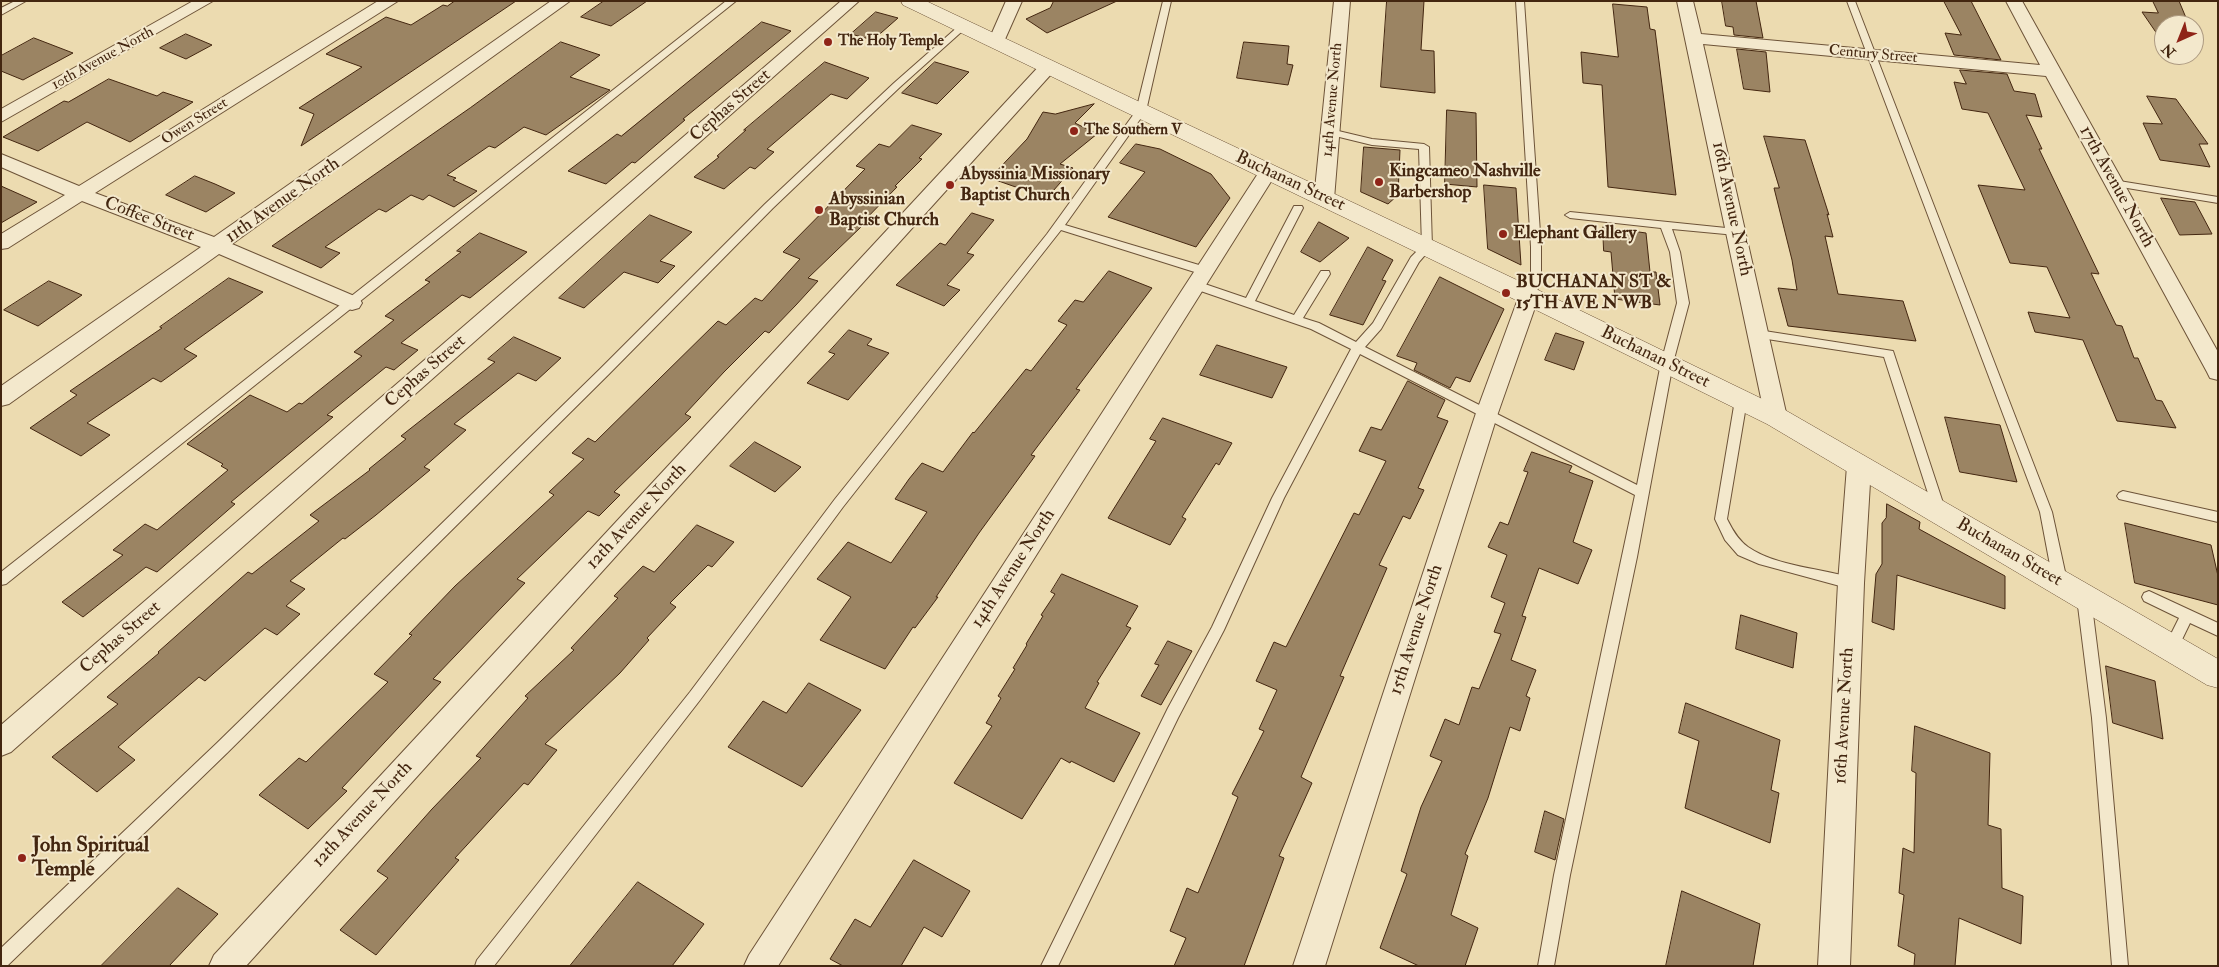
<!DOCTYPE html>
<style>
body{margin:0}
#map{position:relative;width:2219px;height:967px;overflow:hidden;background:#ecdbb0;font-family:"IM FELL Double Pica",serif}
canvas{display:block}
.frame{position:absolute;inset:0;border:2px solid #432610;pointer-events:none}
.north{position:absolute;left:2154px;top:15px;width:50px;height:50px;box-sizing:border-box;background:#f3e8cc;border:1px solid #ad9a81;border-radius:50%;rotate:224deg;font-size:14px;font-weight:700;line-height:20px;text-align:center;color:#432610}
.north::after{content:'';display:block;margin:auto;width:18px;height:22px;background:#8f2418;clip-path:polygon(50% 0,100% 100%,50% 72%,0 100%)}
</style>
<div id="map">
<canvas width="2219" height="967"></canvas>
<div class="frame"></div>
<div class="north">N</div>
</div>
<script>
const ctx = document.querySelector('canvas').getContext('2d');
ctx.lineJoin = 'round';
function fillPath(path, color) {
  ctx.fillStyle = color;
  ctx.fill(path, 'evenodd');
}
function stroke(path, color, width, dash) {
  ctx.strokeStyle = color;
  ctx.lineWidth = width;
  ctx.lineCap = dash ? 'butt' : 'round';
  ctx.setLineDash(dash || []);
  ctx.stroke(path);
}
function label(font, color, halo, rows, align = 'center') {
  ctx.font = font + ' "IM FELL Double Pica",serif';
  ctx.lineWidth = 4;
  ctx.setLineDash([]);
  ctx.textBaseline = 'middle';
  ctx.strokeStyle = halo;
  ctx.fillStyle = color;
  for (const [text, x, y, turn = 0] of rows) {
    ctx.save();
    ctx.translate(x, y);
    ctx.rotate((+turn || 0) * Math.PI / 180);
    ctx.textAlign = isNaN(turn) ? turn : align;
    if (halo) ctx.strokeText(text, 0, 0);
    ctx.fillText(text, 0, 0);
    ctx.restore();
  }
}
const building = new Path2D(`
 M455 1H516L301 146 314 114 299 108 362 67 326 54 386 17 411 25 443 5 447 6Z
 M604 1H647L611 26 581 17Z
 M1054 1H1117L1047 33 1026 19 1050 8Z
 M1387 1H1424L1421 50 1434 51 1435 93 1381 87Z
 M1722 1H1756L1763 38 1734 35 1733 27 1726 26Z
 M1944 1H1971L2001 60 1954 55 1945 33 1961 35Z
 M2153 1H2179L2189 25H2164V44L2142 12 2158 13Z
 M1613 4 1647 7 1650 29 1655 30 1676 195 1608 187 1602 85 1583 83 1581 52 1618 57Z
 M876 12 898 18 873 40 851 34Z
 M762 22 791 31 683 119 685 120 635 163 632 162 606 184 568 171 617 134 621 136Z
 M186 34 212 45 186 59 160 48Z
 M34 38 73 53 23 80 1 71V56Z
 M561 42 600 55 570 77 610 90 546 135 524 127 495 148 489 146 447 175 456 178 453 180 477 191 454 207 429 195 423 200 411 195 386 212 379 209 325 247 340 253 321 268 272 246 470 108Z
 M1244 42 1289 46 1287 64 1293 65 1288 85 1237 78Z
 M1737 49 1766 52 1770 92 1744 89Z
 M825 62 869 78 847 99 831 94 767 149 774 152 755 169 750 167 724 189 694 177 719 157 717 156 746 130H744Z
 M935 62 969 72 937 104 902 93Z
 M1960 70 2007 74 2014 91 2035 94 2042 117 2026 115 2042 149H2039L2099 274 2091 273 2116 325 2122 326 2134 358H2138L2156 400 2162 401 2176 428 2117 421 2083 340 2035 332 2028 312 2070 318 2047 267 2010 263 1978 185 2025 190 1988 113 1962 109 1954 82 1966 84Z
 M109 79 157 96 163 92 193 102 130 142 87 122 38 151 3 137 64 101 68 102Z
 M2147 96 2176 99 2208 144H2199L2210 167 2160 160 2143 123 2162 124Z
 M1094 104 1075 123 1097 134 1060 164 1073 168 1047 198 990 178 1027 139 1043 112 1055 114Z
 M1447 110 1476 113 1477 187 1445 184Z
 M912 125 942 134 919 158 922 159 895 186 897 187 859 226 861 227 808 278 818 281 796 305 769 333 765 331 724 372 685 414 691 417 614 492 620 495 599 516 588 511 517 579 525 583 433 679 441 682 342 788 347 791 308 829 259 795 299 758 306 762 388 682 374 674 412 635 409 634 455 586 554 495 549 492 584 459 572 453 588 438 595 442 718 321 726 325 755 298 762 301 800 259 783 252 865 169 856 166 879 144 889 147Z
 M1764 136 1805 140 1829 215 1827 214 1833 237 1825 236 1838 294 1903 301 1916 341 1788 326 1778 288 1797 290 1792 260 1774 188H1779Z
 M1136 144 1160 149 1211 174 1230 198 1196 247 1108 217 1145 172 1120 163Z
 M1364 147 1400 150 1398 195 1388 204 1361 192Z
 M195 176 215 184 235 193 206 212 166 195Z
 M1484 185 1516 188 1521 265 1488 249Z
 M1 186 37 202 1 223Z
 M2161 198 2195 202 2212 234 2180 235Z
 M972 213 994 220 967 253 974 255 947 285 960 290 944 306 896 285 940 243 945 245Z
 M650 215 692 232 660 261 675 266 658 283 624 272 584 308 559 298Z
 M1319 222 1349 238 1320 262 1301 252Z
 M1603 227 1646 233 1650 272H1656L1660 305 1615 299 1611 252 1604 251Z
 M480 233 527 252 470 298 462 295 401 343 418 350 394 370 386 367 327 415 333 417 231 502 235 504 157 572 146 567 83 617 62 602 123 555 113 550 145 524 157 530 228 470 221 466 223 464 187 444 250 395 287 412 299 403 302 404 362 356 354 352 394 320 385 316 430 282 425 280 461 252 457 251Z
 M1368 247 1393 260 1382 280 1386 281 1363 325 1330 315Z
 M1109 271 1152 288 1076 389 1080 390 1031 455 1035 456 979 533 936 597H938L915 628 913 627 885 669 820 640 851 597 817 579 848 542 891 563 927 512 895 499 909 479 922 463 943 472 973 432 974 433 1026 369 1031 371 1067 325 1058 321 1075 300 1083 302Z
 M1440 277 1504 309 1470 382 1456 377 1450 388 1414 370 1417 363 1397 356Z
 M229 278 263 292 184 349 197 356 161 382 153 378 87 423 110 435 81 456 30 428 77 395 70 391 162 328 160 327Z
 M49 281 82 295 38 326 4 310Z
 M849 330 872 339 867 345 889 353 848 400 807 383 835 354 829 352Z
 M1556 333 1584 342 1574 370 1545 360Z
 M514 337 561 358 536 381 518 373 454 424 466 430 424 467 430 470 376 515 345 539 343 538 290 581 305 589 286 606 300 614 277 635 265 628 205 681 199 677 118 747 135 760 97 792 52 757 118 704 107 697 159 653 158 652 248 572 252 574 319 521 310 515 370 470 369 469 406 439 401 436 495 362 488 359Z
 M1217 345 1287 367 1272 398 1200 375Z
 M1408 381 1445 400 1437 417 1448 421 1418 488 1424 490 1410 519 1403 516 1379 565 1387 568 1340 676 1344 677 1301 777 1312 783 1279 856 1284 858 1244 966H1174L1186 938 1170 931 1187 888 1198 893 1238 797 1232 794 1264 731 1259 729 1277 690 1256 681 1274 642 1286 647 1354 513 1359 515 1386 461 1359 451 1371 427 1381 430Z
 M1945 417 2000 425 2017 482 1960 472Z
 M1163 418 1232 443 1219 465 1216 463 1182 517 1186 519 1170 545 1108 518 1156 441 1150 439Z
 M755 442 801 467 775 492 730 466Z
 M1532 452 1572 466 1569 472 1593 481 1573 542 1592 550 1578 584 1539 568 1522 616 1526 617 1511 660 1536 670 1526 696 1530 698 1520 731 1510 727 1488 798 1465 854 1468 856 1451 915 1478 928 1465 966H1419L1380 948 1407 874 1401 871 1421 807 1442 761 1430 756 1445 719 1459 725 1472 687 1479 689 1501 634 1494 632 1505 603 1491 597 1507 555 1488 547 1500 522 1508 525 1528 472 1524 471Z
 M1887 504 1920 522 1919 529 2005 576V609L1897 575 1894 630 1872 622 1876 574 1882 564V523L1886 518Z
 M2125 523 2211 545 2218 576V605L2135 583Z
 M697 525 734 542 712 567 708 565 670 603 676 607 647 638 649 640 620 673 545 744 557 750 528 785 524 783 455 858 459 860 376 955 340 930 388 878 377 871 432 809 481 758 476 756 528 698 525 696 574 650 571 648 618 598 614 596 643 566 654 572Z
 M1062 574 1138 606 1126 626 1131 628 1097 682 1099 683 1085 708 1140 733 1114 782 1071 761 1070 763 1061 758 1022 819 954 783 992 726 986 723 1001 698 998 696 1015 669 1013 668 1027 645 1026 644 1043 616 1041 615 1055 594 1051 592Z
 M1741 615 1797 633 1793 668 1736 649Z
 M1168 641 1192 651 1161 705 1141 696 1159 665 1155 664Z
 M2106 666 2155 681 2163 739 2113 723Z
 M809 683 861 710 802 787 728 747 763 701 786 713Z
 M1686 703 1780 740 1771 790 1779 793 1770 843 1685 808 1699 741 1679 733Z
 M1915 726 1990 753 1988 825 2001 829 2002 888 2023 896 2021 944 1959 918 1955 966H1914L1915 954 1898 946 1904 895 1899 893 1903 848 1914 853 1916 773 1912 771Z
 M1545 811 1564 819 1555 860 1535 852Z
 M914 860 970 891 942 937 924 927 901 966H843L830 959 855 919 870 927Z
 M638 882 704 924 672 966H570Z
 M178 888 218 914 169 966H101Z
 M1682 891 1760 924 1753 966H1666Z`);
fillPath(building, '#9b8463');
stroke(building, '#432610', 1);
const service = new Path2D(`
 M15 1H26L1 15V8Z
 M726 1H736L6 584 1 585V572Z
 M1163 1H1171L1146 111 1065 225 1209 268 1210 271 1209 274H1201L1061 230 843 507 700 700 494 966H475L477 960 690 692 835 499 1047 234 1136 111Z
 M1516 1H1524L1541 247V282L1533 299 1529 300 1524 296 1531 282V247Z
 M1847 1H1855L2052 512 2067 581 2065 585 2060 586 2055 585 2053 581 2040 512Z
 M961 24 968 26 900 87 773 208 608 375 227 753 7 966H1V948L217 743 600 369 765 204 894 83Z
 M1330 129 1372 139 1424 144 1429 147 1432 247 1419 262 1381 329 1365 347 1637 485 1661 363 1677 303 1670 252 1661 228 1570 218 1565 215 1570 212 1736 229 1741 232 1736 235 1672 229 1680 252 1689 303 1673 363 1637 557 1570 875 1554 966H1538L1554 875 1635 495 1360 354 1284 498 1224 630 1178 718 1058 966H1041L1168 708 1212 627 1272 498 1351 349 1311 329 1192 288 1191 285 1196 281 1246 298 1293 208 1294 206H1302L1303 208 1255 301 1294 315 1321 271H1329L1330 274 1303 318 1319 323 1356 342 1373 323 1411 257 1422 246 1419 149 1372 145 1327 134 1325 132Z
 M2113 180 2218 197V203L2109 185 2108 183Z
 M1758 330 1893 351 1946 512 1945 516H1935L1934 512 1884 357 1754 337 1752 334 1754 331Z
 M1741 396 1747 400 1727 519C1732 529 1738 540 1748 547 1777 567 1822 568 1856 579L1858 583 1856 587 1851 589 1759 564 1738 555 1725 540 1715 519 1735 400Z
 M2123 491 2218 512V522L2119 499 2117 496 2119 493Z
 M2149 591 2218 623V636L2190 623 2176 652 2171 654 2166 652 2164 648 2179 618 2144 601 2142 597 2144 593Z
 M2084 592 2089 594 2091 598 2106 718 2128 966H2112L2092 718 2077 598 2079 594Z`);
const minor = new Path2D(`
 M193 1H213L1 122V109Z
 M378 1H398L95 193 214 237 551 1H570L232 244 359 298 362 303 359 308 352 310 345 308 219 254 9 404 1 406V386L201 247 82 201 8 248 1 249V234L65 195 1 167V154L79 186Z
 M841 1H859L11 752 1 756V725Z
 M1006 1H1022L1002 46H990L988 42Z
 M1334 1H1350L1334 199 1331 203 1324 205 1317 203 1314 199Z
 M1677 1H1693L1701 34 2040 65 2006 1H2022L2218 352V380L2210 378 2207 372 2046 76 1703 44 1787 417 1784 423 1776 425 1768 423 1765 417Z
 M1048 62 1054 63 1057 67 1054 71 246 966H209L214 955 1042 63Z
 M1268 166 1275 168 1277 172 778 966H744L749 955 1259 172 1261 168Z
 M1529 289 1536 291 1539 296 1498 413 1325 966H1293L1476 413 1519 296 1522 291Z
 M1859 457 1867 460 1871 466 1864 583 1850 966H1818L1838 583 1847 466 1851 460Z`);
const tertiary = new Path2D(`
 M901 1H926L1538 290 1785 410 2218 659V688L2207 685 1767 424 1520 302 903 5Z`);
stroke(service, '#6d5338', 2);
stroke(minor, '#6d5338', 2);
stroke(tertiary, '#6d5338', 1);
fillPath(service, '#f3e8cc');
fillPath(minor, '#f3e8cc');
fillPath(tertiary, '#f3e8cc');
for (const [x, y, r, color] of [
 [828,42,5,"#8f2418"],
 [1074,131,5,"#8f2418"],
 [1379,182,5,"#8f2418"],
 [950,185,5,"#8f2418"],
 [819,210,5,"#8f2418"],
 [1503,234,5,"#8f2418"],
 [1506,293,5,"#8f2418"],
 [22,858,5,"#8f2418"]
]) {
  const dot = new Path2D();
  dot.arc(x, y, r, 0, 2 * Math.PI);
  ctx.fillStyle = color;
  ctx.fill(dot);
  stroke(dot, '#f3e8cc', 2);
}
label('bold 15px', '#432610', '#f3e8cc', [
 ["The Holy Temple",838,42],
 ["The Southern V",1084,131]
], 'left');
label('15px', '#432610', '#f3e8cc', [
 ["Century Street",1873,55,5],
 ["10th Avenue North",103,59,-29],
 ["14th Avenue North",1333,100,-85],
 ["Owen Street",195,122,-32]
]);
label('18px', '#432610', '#f3e8cc', [
 ["Cephas Street",731,106,-41],
 ["Buchanan Street",1290,182,25],
 ["17th Avenue North",2116,187,61],
 ["11th Avenue North",283,201,-35],
 ["16th Avenue North",1731,209,78],
 ["Coffee Street",149,220,21],
 ["Buchanan Street",1655,358,26],
 ["Cephas Street",426,372,-41],
 ["12th Avenue North",637,517,-47],
 ["Buchanan Street",2009,553,30],
 ["14th Avenue North",1014,569,-57],
 ["15th Avenue North",1417,630,-72],
 ["Cephas Street",121,638,-41],
 ["16th Avenue North",1845,716,-87],
 ["12th Avenue North",363,815,-47]
]);
label('bold 18px', '#432610', '#f3e8cc', [
 ["Kingcameo Nashville",1389,172],
 ["Barbershop",1389,193],
 ["Abyssinia Missionary",960,175],
 ["Baptist Church",960,196],
 ["Abyssinian",829,200],
 ["Baptist Church",829,221],
 ["Elephant Gallery",1513,234],
 ["BUCHANAN ST &",1516,283],
 ["15TH AVE N WB",1516,304]
], 'left');
label('bold 21px', '#432610', '#f3e8cc', [
 ["John Spiritual",32,846],
 ["Temple",32,870]
], 'left');
</script>
